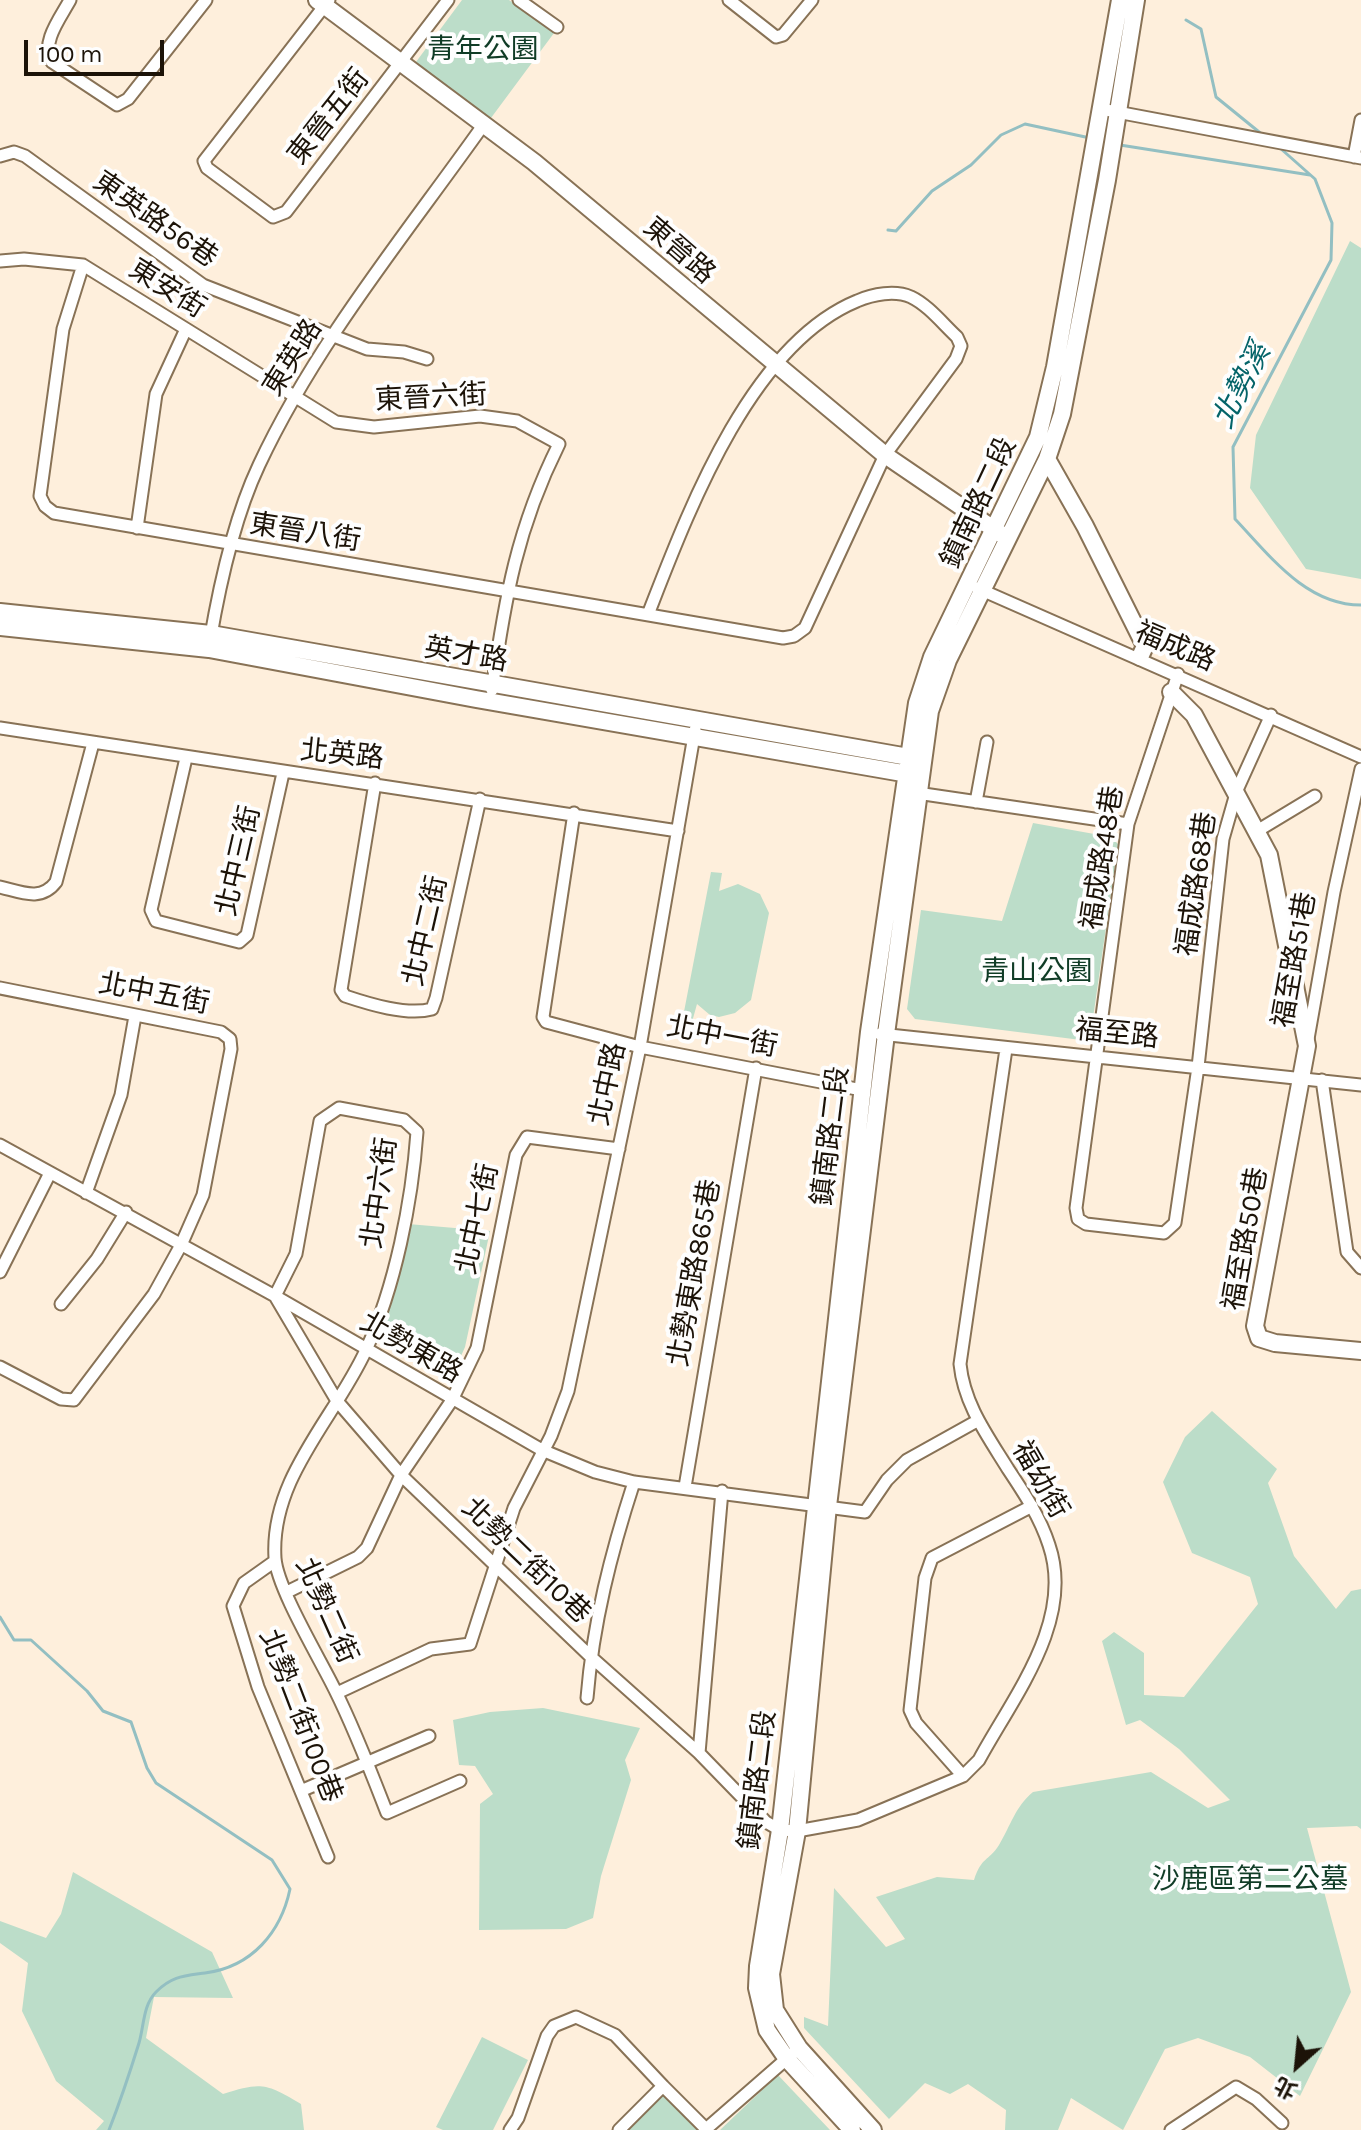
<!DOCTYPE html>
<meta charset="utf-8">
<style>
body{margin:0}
#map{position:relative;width:1361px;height:2130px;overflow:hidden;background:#feefdc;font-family:Karla,"Noto Sans TC",sans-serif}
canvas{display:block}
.north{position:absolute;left:1257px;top:2026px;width:80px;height:80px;-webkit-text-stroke:6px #fefefe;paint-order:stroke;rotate:207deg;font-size:22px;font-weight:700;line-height:32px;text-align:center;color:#1c1308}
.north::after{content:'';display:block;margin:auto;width:28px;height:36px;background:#1c1308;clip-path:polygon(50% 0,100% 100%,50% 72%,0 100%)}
.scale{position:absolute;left:24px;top:40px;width:140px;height:36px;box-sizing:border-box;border:4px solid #1c1308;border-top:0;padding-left:10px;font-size:24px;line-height:28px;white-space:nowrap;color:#1c1308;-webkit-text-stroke:6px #fefefe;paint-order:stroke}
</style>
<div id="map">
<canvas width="1361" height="2130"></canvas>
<div class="north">北</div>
<div class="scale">100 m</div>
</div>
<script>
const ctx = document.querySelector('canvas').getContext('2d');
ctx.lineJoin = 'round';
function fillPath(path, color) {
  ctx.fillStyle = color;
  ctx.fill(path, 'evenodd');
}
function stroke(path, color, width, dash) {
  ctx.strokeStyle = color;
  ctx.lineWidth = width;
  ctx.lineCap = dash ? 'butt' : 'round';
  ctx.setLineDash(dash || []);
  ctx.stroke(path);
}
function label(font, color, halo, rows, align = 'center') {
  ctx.font = font + ' Karla,"Noto Sans TC",sans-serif';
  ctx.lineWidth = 8;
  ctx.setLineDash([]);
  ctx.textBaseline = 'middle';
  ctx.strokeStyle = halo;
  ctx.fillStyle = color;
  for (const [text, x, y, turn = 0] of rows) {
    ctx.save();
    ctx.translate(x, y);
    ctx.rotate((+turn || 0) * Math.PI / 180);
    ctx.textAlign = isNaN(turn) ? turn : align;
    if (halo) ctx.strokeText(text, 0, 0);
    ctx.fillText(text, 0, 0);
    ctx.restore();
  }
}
fillPath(new Path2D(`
 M462 0H509L554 33 488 122 413 66Z
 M1350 241 1361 248V579L1306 569 1250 488 1256 435Z
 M1033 823 1111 837 1118 844 1091 1032 1081 1040 915 1019 907 1009 921 910 1002 921Z
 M711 872 722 873 719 891 738 884 760 894 769 913 751 1000 735 1013 719 1017 710 1015 697 1004 692 1022H682Z
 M408 1224 490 1231 465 1347 453 1374 445 1376 380 1343 379 1329Z
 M1212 1411 1277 1469 1268 1483 1294 1556 1336 1609 1351 1591 1361 1589V1829L1357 1826 1307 1828 1351 1992 1300 2096 1250 2057 1198 2038 1165 2049 1123 2130 1071 2098 1058 2130H1005L1006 2110 968 2084 950 2094 925 2083 889 2119 804 2028V2017L828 2026 834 1888 886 1947 905 1939 876 1897 937 1877 974 1880C982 1856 988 1862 999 1845 1011 1825 1015 1807 1033 1792L1151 1772 1208 1808 1230 1800 1179 1749 1140 1720 1126 1725 1102 1641 1114 1632 1144 1653V1695L1184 1697 1258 1604 1250 1577 1192 1553 1163 1482 1185 1437Z
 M543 1708 640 1728 625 1760 631 1780 601 1876 593 1918 566 1929 479 1930 480 1804 493 1794 475 1766 459 1765 453 1720 490 1712Z
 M73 1872 212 1952 233 1998 154 1997 146 2038 223 2094C261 2082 266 2083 301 2104L304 2130H96L104 2121 56 2081 22 2011 28 1963 0 1943V1921L46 1938 61 1914Z
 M482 2037 528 2060 493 2130H443L436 2127Z
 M778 2075 830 2130H720Z
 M662 2091 699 2130H623Z`), '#bcddc9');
stroke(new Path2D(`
 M1186 20 1201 29 1216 97 1264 136
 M1120 145 1310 175
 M1280 148 1315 179 1332 223 1331 260 1233 447 1235 519C1270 556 1306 605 1361 605
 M888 230 896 231 932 191 971 165 1001 135 1025 124 1090 138
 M0 1617 14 1640H31L87 1691 103 1711 131 1722 147 1768 156 1783 272 1860 290 1889C281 1932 252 1967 205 1973 184 1976 172 1976 156 1992 143 2005 144 2026 139 2043 130 2072 120 2102 109 2130`), '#93bfc2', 3);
const street = new Path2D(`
 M70 0C61 17 40 43 52 62L117 105 128 99 206 0
 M329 0 204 161 207 168 273 217 286 212 448 0
 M519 0 557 27
 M729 0 776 37 783 35 812 0
 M1101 109 1361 158
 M0 156 14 152 25 156 203 285 367 349 404 352 427 359
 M1354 157 1361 120
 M0 261 24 259 83 265 336 422 374 427 480 416 517 421 559 444C517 528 505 598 492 690
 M83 265 63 329 40 496 45 506 54 513 783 638 794 636 805 628 885 455 956 359 961 346 957 337C943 324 928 305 911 297 895 290 873 294 857 301 750 345 688 512 649 612
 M137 528 156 394 186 329
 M977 588 1361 757
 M210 641C220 582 234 518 259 465 316 343 406 234 484 124
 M1178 674 1128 824 1076 1208 1078 1219 1086 1224 1164 1233 1175 1223 1198 1067 1223 839 1237 790 1271 715
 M0 728 678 831
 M186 758 151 910 156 921 239 942 247 935 283 773
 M375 783 341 990 345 996C369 1004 407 1016 432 1009L436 998 480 799
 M917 793 1128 824
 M976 802 987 742
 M574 813 543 1017 546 1022 640 1047 862 1090
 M1257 831 1315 796
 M0 887C21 892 41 902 56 882L93 743
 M0 988 221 1032 230 1039 231 1049 203 1195 181 1245 154 1294 74 1400 61 1399 0 1367
 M880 1034 1361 1085
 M1308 1039 1334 892 1361 769
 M1322 1080 1347 1252 1361 1268
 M0 1145 275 1296 542 1450 595 1472 634 1482 865 1512 887 1480 907 1460 977 1421
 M86 1193 121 1095 135 1016
 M0 1272 50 1173
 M61 1304 97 1259 126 1212
 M685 1487 756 1068
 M275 1561 244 1583 233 1606 258 1687 328 1857
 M287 1592 358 1557 367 1548 401 1475 452 1400 477 1348 516 1155 527 1137 619 1149
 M337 1693 431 1649 470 1644 514 1508 551 1436 568 1391 640 1047 695 730
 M587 1698C593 1623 611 1553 634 1482
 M699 1753 722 1491
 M963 1776 916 1723 910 1710 925 1578 932 1558 1032 1506
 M460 1781 387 1813C371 1772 355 1730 335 1690 320 1659 277 1588 275 1558 270 1478 335 1418 366 1350 395 1287 412 1202 417 1132L404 1120 339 1108 320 1121 296 1254 275 1296 337 1401 401 1475 590 1656 699 1753 766 1822 780 1830 797 1831 858 1820 963 1776 979 1760C1013 1697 1075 1621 1049 1545 1040 1517 1024 1493 1008 1469 987 1435 964 1404 960 1364L1006 1049
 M303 1790 429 1736
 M663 2086 706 2129
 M510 2130 518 2118 547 2036 554 2026 576 2017 615 2035 663 2086 619 2130
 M705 2130 799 2048
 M1171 2130 1236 2087 1256 2099 1282 2123`);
const secondary = new Path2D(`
 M317 0 534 162 885 455 1004 536
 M1047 459 1085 526 1145 646 1140 657
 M0 612 211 634 914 758
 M0 627 209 649 476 699 914 775
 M1171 692 1194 715 1269 855 1307 1046 1255 1326 1259 1338 1275 1343 1361 1351
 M852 2130 787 2059 767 2030 757 1988 758 1966 780 1830 869 1032 917 703 932 657 1038 437 1055 367 1120 0
 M873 2130 799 2048 775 2010 771 1974 797 1831 828 1506 886 1034 930 711 948 660 1047 459 1062 414 1107 180 1136 0`);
stroke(street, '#887256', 15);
stroke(secondary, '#887256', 20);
stroke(street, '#fff', 11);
stroke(secondary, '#fff', 16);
label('28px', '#103c26', '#fefefe', [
 ["青年公園",483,50],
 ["青山公園",1037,972],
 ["沙鹿區第二公墓",1250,1880]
]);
label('28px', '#1c1308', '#fefefe', [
 ["東晉五街",329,117,-52],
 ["東英路56巷",155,220,35],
 ["東晉路",679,251,41],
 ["東安街",167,289,32],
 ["東英路",293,358,-58],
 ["東晉六街",431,398,-3],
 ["鎮南路二段",979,503,-65],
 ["東晉八街",305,533,9],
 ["福成路",1175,647,23],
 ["英才路",466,655,10],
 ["北英路",342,755,6],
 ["福成路48巷",1103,858,-81],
 ["北中三街",239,861,-77],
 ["福成路68巷",1197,884,-82],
 ["北中二街",426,931,-77],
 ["福至路51巷",1295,960,-80],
 ["北中五街",154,994,11],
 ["福至路",1117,1034,6],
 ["北中一街",722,1037,11],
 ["北中路",608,1084,-78],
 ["鎮南路二段",831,1136,-83],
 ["北中六街",380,1193,-82],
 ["北中七街",478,1219,-78],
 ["福至路50巷",1246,1239,-80],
 ["北勢東路865巷",695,1273,-80],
 ["北勢東路",411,1348,30],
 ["福幼街",1040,1480,60],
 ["北勢二街10巷",526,1561,44],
 ["北勢二街",326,1611,66],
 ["北勢二街100巷",300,1716,69],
 ["鎮南路二段",758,1780,-83]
]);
label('italic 30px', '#046469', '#fefefe', [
 ["北勢溪",1242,386,-63]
]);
</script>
